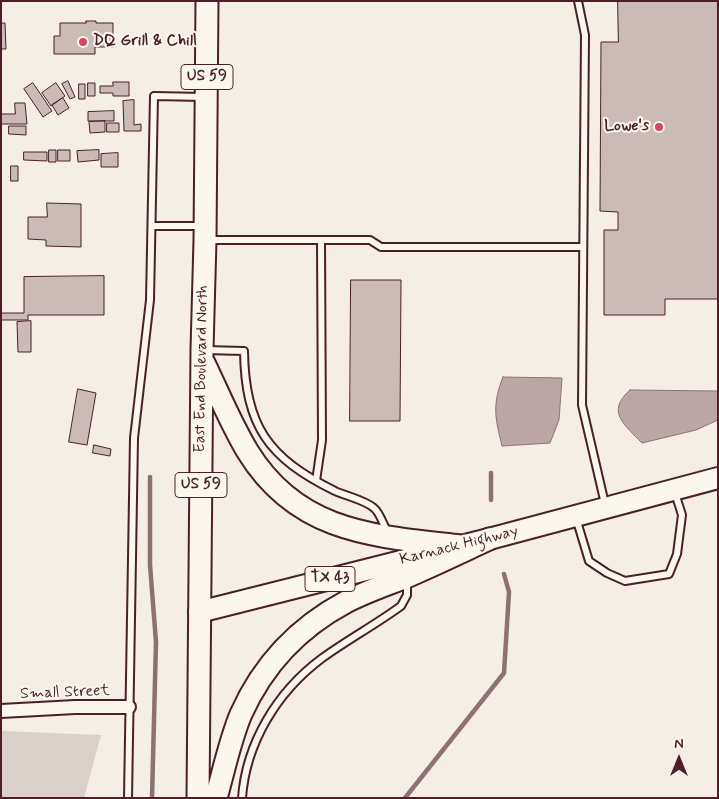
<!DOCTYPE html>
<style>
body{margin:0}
#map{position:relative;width:719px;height:799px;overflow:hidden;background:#f4eee4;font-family:Mynerve,sans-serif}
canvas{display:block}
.frame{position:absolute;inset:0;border:2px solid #4a1f2b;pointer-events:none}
.north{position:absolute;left:654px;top:734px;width:50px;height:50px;-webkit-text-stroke:4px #fbf7ec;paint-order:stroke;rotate:0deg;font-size:14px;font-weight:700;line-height:20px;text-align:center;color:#4a1f2b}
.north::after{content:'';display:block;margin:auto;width:18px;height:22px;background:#4a1f2b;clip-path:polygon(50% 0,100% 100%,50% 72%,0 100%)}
</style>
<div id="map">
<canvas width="719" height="799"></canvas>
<div class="frame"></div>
<div class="north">N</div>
</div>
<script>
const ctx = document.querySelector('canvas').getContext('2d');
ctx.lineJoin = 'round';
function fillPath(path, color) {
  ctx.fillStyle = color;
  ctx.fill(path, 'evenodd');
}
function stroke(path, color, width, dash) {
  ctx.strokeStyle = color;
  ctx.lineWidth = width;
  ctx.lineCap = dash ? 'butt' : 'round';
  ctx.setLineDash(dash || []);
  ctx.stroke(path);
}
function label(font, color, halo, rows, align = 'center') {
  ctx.font = font + ' Mynerve,sans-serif';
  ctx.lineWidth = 4;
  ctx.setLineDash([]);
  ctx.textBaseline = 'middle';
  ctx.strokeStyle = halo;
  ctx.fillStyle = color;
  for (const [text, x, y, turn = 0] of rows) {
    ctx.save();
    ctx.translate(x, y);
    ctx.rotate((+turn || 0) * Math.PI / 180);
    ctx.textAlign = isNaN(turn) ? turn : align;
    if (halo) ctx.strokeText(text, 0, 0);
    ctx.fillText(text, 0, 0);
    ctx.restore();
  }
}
fillPath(new Path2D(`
 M1 731 101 735 84 798H1Z`), '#dbd0c9');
const water = new Path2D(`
 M503 377 562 378 559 420 550 443 502 446C495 417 492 405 503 377Z
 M630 390 718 391V420L696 430 642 443C625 425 605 412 630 390Z`);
fillPath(water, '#baa7a5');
stroke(water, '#8d7174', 1);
stroke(new Path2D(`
 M491 473V500
 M150 477V565L156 642 152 798
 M405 798 504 673 509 592 504 574`), '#8d7174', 4.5);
const building = new Path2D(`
 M618 1H718V299H665V315H604V230H618V212L600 211 601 42H618Z
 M86 21H96V23H113V47H95V54H54V36H60V23H86Z
 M1 23H5L6 49H1Z
 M68 81 75 97 70 99 62 84Z
 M113 82H129V96H113V93H100V86H113Z
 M33 83 52 111 43 117 24 89Z
 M56 83 65 96 51 106 42 93Z
 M88 83H95V96H88Z
 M79 84H85V99H79Z
 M63 98 69 108 58 115 52 105Z
 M134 100V125L141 124V131H124L123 101Z
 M15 103H25L27 124H1V114H15Z
 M114 111V121H88V112Z
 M105 121V132L90 133 89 122Z
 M107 123H119V132H107Z
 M9 126H26V135L9 134Z
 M49 150H56V162H49Z
 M58 150H70V161H58Z
 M99 150V160L78 162 77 151Z
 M24 152H47V161L24 160Z
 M118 153V167H101V154Z
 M11 166H18V181H11Z
 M47 203 81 204V247L46 246V240L28 239V217H47Z
 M104 276V315H28V320H1V313H24V277Z
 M351 280H401L400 421H350Z
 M31 321V352H18L17 322Z
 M78 389 96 393 87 445 69 442Z
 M94 445 111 449 110 456 93 453Z`);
fillPath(building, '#cabbb6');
stroke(building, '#4a1f2b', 1);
const service = new Path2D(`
 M578 1 585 35 582 405 605 504
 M152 226H201
 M209 240H370L381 247H583
 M205 350 244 351C245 426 268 458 335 491 346 496 365 500 374 508 380 513 383 524 387 531
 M316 481 322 440 321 240
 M576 518 589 561 607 573 625 581 669 574 677 554 682 515 675 493
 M128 798 134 438 150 300 154 96 204 97
 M242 798C246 743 277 692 321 659 347 640 375 625 401 606L407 595V579`);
const minor = new Path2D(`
 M1 711 75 707H129`);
const primary = new Path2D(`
 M199 612 489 539 718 478`);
const trunk = new Path2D(`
 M204 363C218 392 231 424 248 452 298 533 374 536 460 546
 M198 798 202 350 205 240 207 1
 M216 798C224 770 230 740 241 714 263 665 299 627 346 602 365 592 386 585 406 577 434 565 461 552 489 539`);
stroke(service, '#4a1f2b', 10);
stroke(minor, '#4a1f2b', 16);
stroke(primary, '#4a1f2b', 24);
stroke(trunk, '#4a1f2b', 25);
stroke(service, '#fbf7ec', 6);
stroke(minor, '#fbf7ec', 12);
stroke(primary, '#fbf7ec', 20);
stroke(trunk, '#fbf7ec', 21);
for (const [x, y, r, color] of [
 [83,42,5,"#d1495b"],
 [659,127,5,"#d1495b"]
]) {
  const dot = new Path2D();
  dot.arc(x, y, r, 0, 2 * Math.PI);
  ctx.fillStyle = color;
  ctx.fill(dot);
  stroke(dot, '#fbf7ec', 2);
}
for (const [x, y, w] of [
 [207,77,52],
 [201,485,52],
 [330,579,50]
]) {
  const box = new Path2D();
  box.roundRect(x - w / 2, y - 12.5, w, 25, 4);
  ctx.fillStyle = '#fbf7ec';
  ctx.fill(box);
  stroke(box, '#4a1f2b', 1);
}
label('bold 15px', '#4a1f2b', null, [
 ["US 59",207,77],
 ["US 59",201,485],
 ["TX 43",330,579]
]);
label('bold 16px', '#4a1f2b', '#fbf7ec', [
 ["DQ Grill & Chill",93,42],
 ["Lowe's",649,127,"right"]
], 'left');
label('16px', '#4a1f2b', '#fbf7ec', [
 ["East End Boulevard North",202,369,-89],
 ["Karnack Highway",459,546,-14],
 ["Small Street",65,693,-2]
]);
</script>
